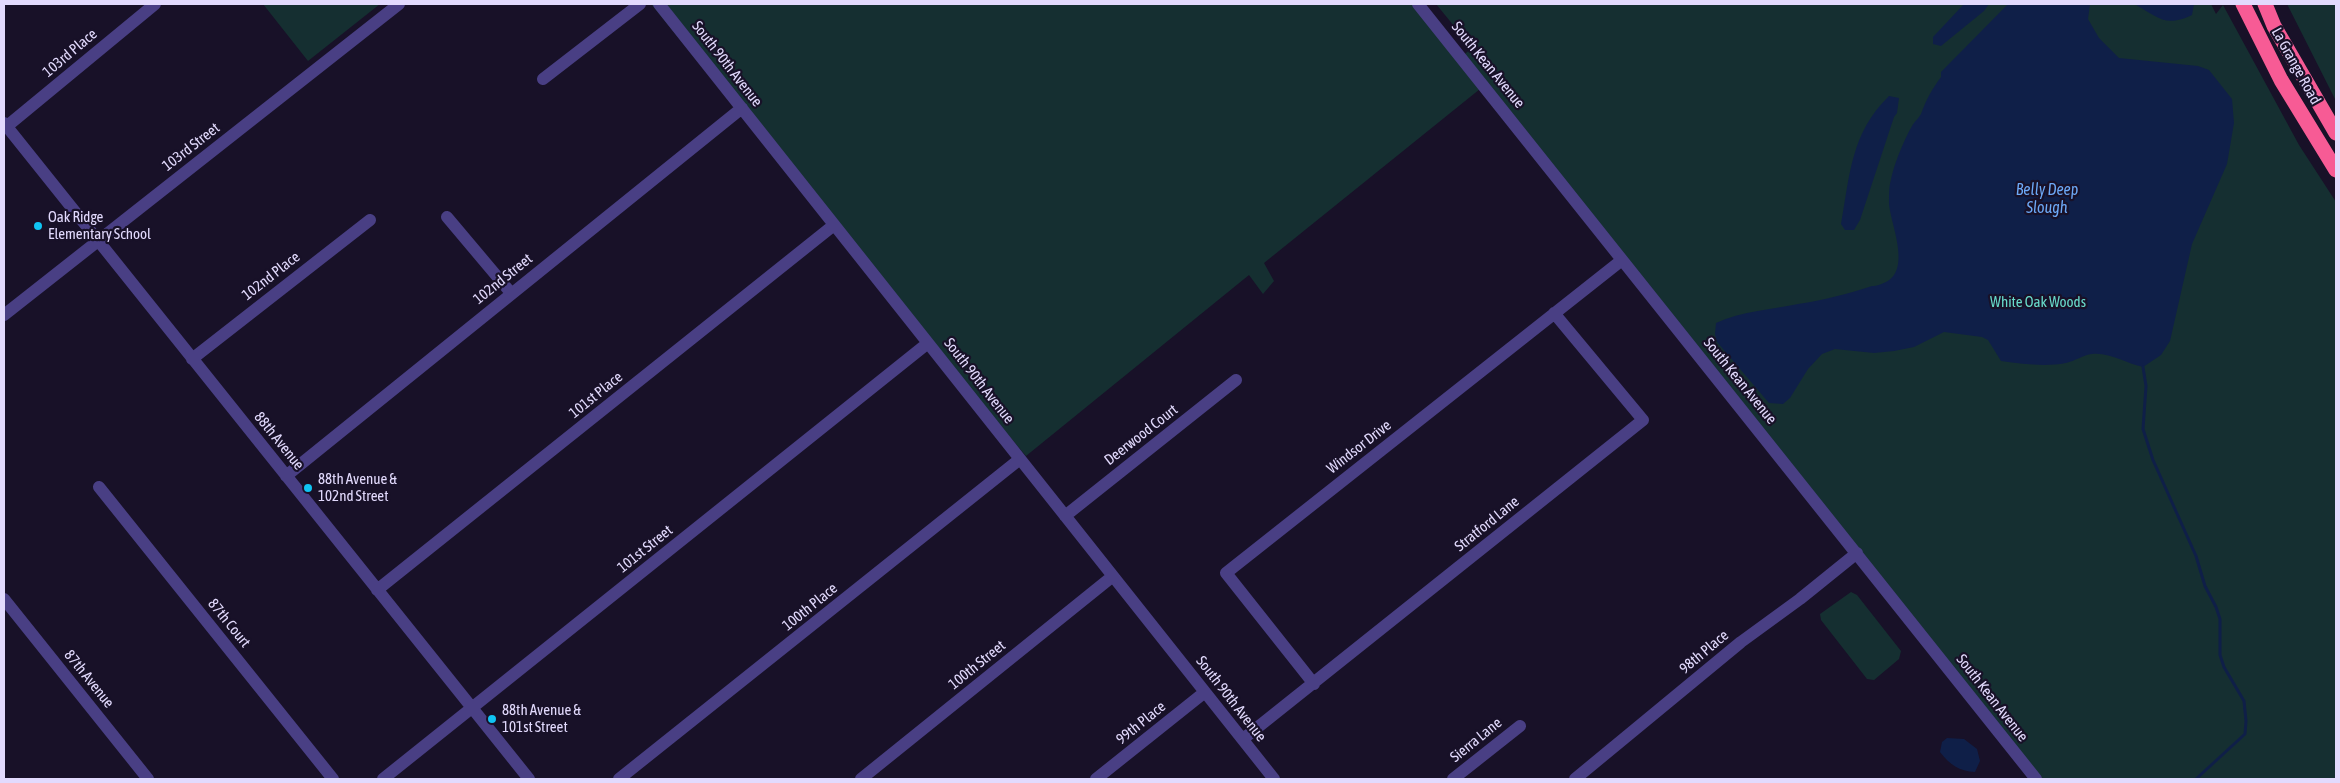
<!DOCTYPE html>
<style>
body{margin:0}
#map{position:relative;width:2340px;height:783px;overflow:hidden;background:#181128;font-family:"Asap Condensed",sans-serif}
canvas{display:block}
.frame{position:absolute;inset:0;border:5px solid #e2dafd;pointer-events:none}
</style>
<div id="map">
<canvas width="2340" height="783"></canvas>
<div class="frame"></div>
</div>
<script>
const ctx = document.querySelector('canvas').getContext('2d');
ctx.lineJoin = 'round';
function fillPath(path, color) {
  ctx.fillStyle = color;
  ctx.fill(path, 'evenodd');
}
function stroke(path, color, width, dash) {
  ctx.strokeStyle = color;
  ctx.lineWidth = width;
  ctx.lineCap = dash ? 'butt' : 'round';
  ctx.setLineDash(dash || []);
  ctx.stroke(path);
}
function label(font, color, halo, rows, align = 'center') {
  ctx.font = font + ' "Asap Condensed",sans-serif';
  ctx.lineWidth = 4.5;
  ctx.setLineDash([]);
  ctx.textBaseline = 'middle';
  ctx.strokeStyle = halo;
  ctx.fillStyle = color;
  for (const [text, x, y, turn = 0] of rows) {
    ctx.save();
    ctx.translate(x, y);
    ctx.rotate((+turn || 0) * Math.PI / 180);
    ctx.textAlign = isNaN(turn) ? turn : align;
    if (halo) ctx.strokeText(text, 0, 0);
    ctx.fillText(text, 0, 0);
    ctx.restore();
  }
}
fillPath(new Path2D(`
 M263 4H380L308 61Z
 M651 4H1418L1460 58 1472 48 1436 4H2211L2216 14 2223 5 2299 145 2336 202V779H2036L1480 89 1264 263 1274 281 1263 294 1249 275 1026 456 805 194Z
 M2287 4H2336V101Z
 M1851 592 1857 595 1901 651 1899 659 1874 680 1867 679 1821 620 1820 614Z`), '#152f31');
fillPath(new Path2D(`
 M1964 4H1989L1984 11 1941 46 1933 44V37Z
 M2008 4H2090L2088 19 2099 38 2119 58 2198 66 2209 70 2232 99 2234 123 2227 164 2192 244 2170 341 2161 355 2143 367C2127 364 2110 352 2092 354 2083 355 2075 361 2066 363 2045 367 2023 364 2001 361L1988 340 1982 337 1944 332 1914 347 1894 351 1874 353 1835 349 1822 354 1808 369 1790 398 1783 404 1769 403 1717 342 1715 334 1716 323C1742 311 1770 310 1798 304 1824 300 1847 294 1872 286 1878 286 1881 284 1886 282 1912 269 1890 223 1889 203 1889 197 1889 189 1890 184 1893 166 1903 142 1912 126 1914 122 1919 118 1921 114 1926 100 1932 89 1941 77V72Z
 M2134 4H2194L2192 15C2164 28 2159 17 2134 4Z
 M1889 96 1899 98 1897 113 1894 117 1860 220 1854 230H1845L1841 224C1850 174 1851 133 1889 96Z
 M1947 738 1964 739 1977 749 1980 761 1975 772C1959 771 1950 765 1940 752L1942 742Z`), '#0f1f48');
stroke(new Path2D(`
 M2143 367 2146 386 2143 429 2153 460 2196 556 2205 586 2216 607 2220 619V655L2224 667 2244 701 2246 721 2245 734 2196 779`), '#0f1f48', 3);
stroke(new Path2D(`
 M659 4 1274 779
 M1418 4 2036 779
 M543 79 640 4
 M4 123 529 779
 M6 127 155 4
 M447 217 511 293
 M4 315 399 4
 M192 359 370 220
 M286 476 742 108
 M99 487 333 779
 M1065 516 1236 380
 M377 590 834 225
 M4 599 148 779
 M1314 684 1226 573 1622 260
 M1243 739 1643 420 1554 313
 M383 779 928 343
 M619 779 1020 459
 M861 779 1113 576
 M1096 779 1205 692
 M1453 779 1520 726
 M1575 779 1741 642 1800 599 1857 553`), '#493f84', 12);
stroke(new Path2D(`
 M2243 4 2281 80 2336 170
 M2265 4 2274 26 2336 133`), '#f75b95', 15);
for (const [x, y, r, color] of [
 [38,226,5,"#10c4f3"],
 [308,488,5,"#10c4f3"],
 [492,719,5,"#10c4f3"]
]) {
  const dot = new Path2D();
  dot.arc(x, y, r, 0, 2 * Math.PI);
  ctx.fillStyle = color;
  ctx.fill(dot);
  stroke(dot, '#181128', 2);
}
label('15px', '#e2dafd', '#181128', [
 ["103rd Place",70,53,-40],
 ["South 90th Avenue",727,64,52],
 ["South Kean Avenue",1488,65,51],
 ["La Grange Road",2296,66,61],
 ["103rd Street",191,147,-38],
 ["102nd Place",271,276,-38],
 ["102nd Street",503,279,-39],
 ["South 90th Avenue",979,381,52],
 ["South Kean Avenue",1740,381,51],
 ["101st Place",596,395,-39],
 ["Deerwood Court",1141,435,-38],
 ["88th Avenue",279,441,51],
 ["Windsor Drive",1359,447,-38],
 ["Stratford Lane",1487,524,-39],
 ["101st Street",645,549,-39],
 ["100th Place",810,607,-39],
 ["87th Court",229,623,51],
 ["98th Place",1704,652,-40],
 ["100th Street",977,665,-39],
 ["87th Avenue",89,679,51],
 ["South Kean Avenue",1992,698,52],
 ["South 90th Avenue",1231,699,52],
 ["99th Place",1141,723,-39],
 ["Sierra Lane",1476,740,-39]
]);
label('15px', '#e2dafd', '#181128', [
 ["Oak Ridge",48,217],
 ["Elementary School",48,234],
 ["88th Avenue &",318,479],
 ["102nd Street",318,496],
 ["88th Avenue &",502,710],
 ["101st Street",502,727]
], 'left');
label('15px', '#68daca', '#181128', [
 ["White Oak Woods",2038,302]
]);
label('italic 16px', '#6da9f7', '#181128', [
 ["Belly Deep",2047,190],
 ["Slough",2047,208]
]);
</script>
